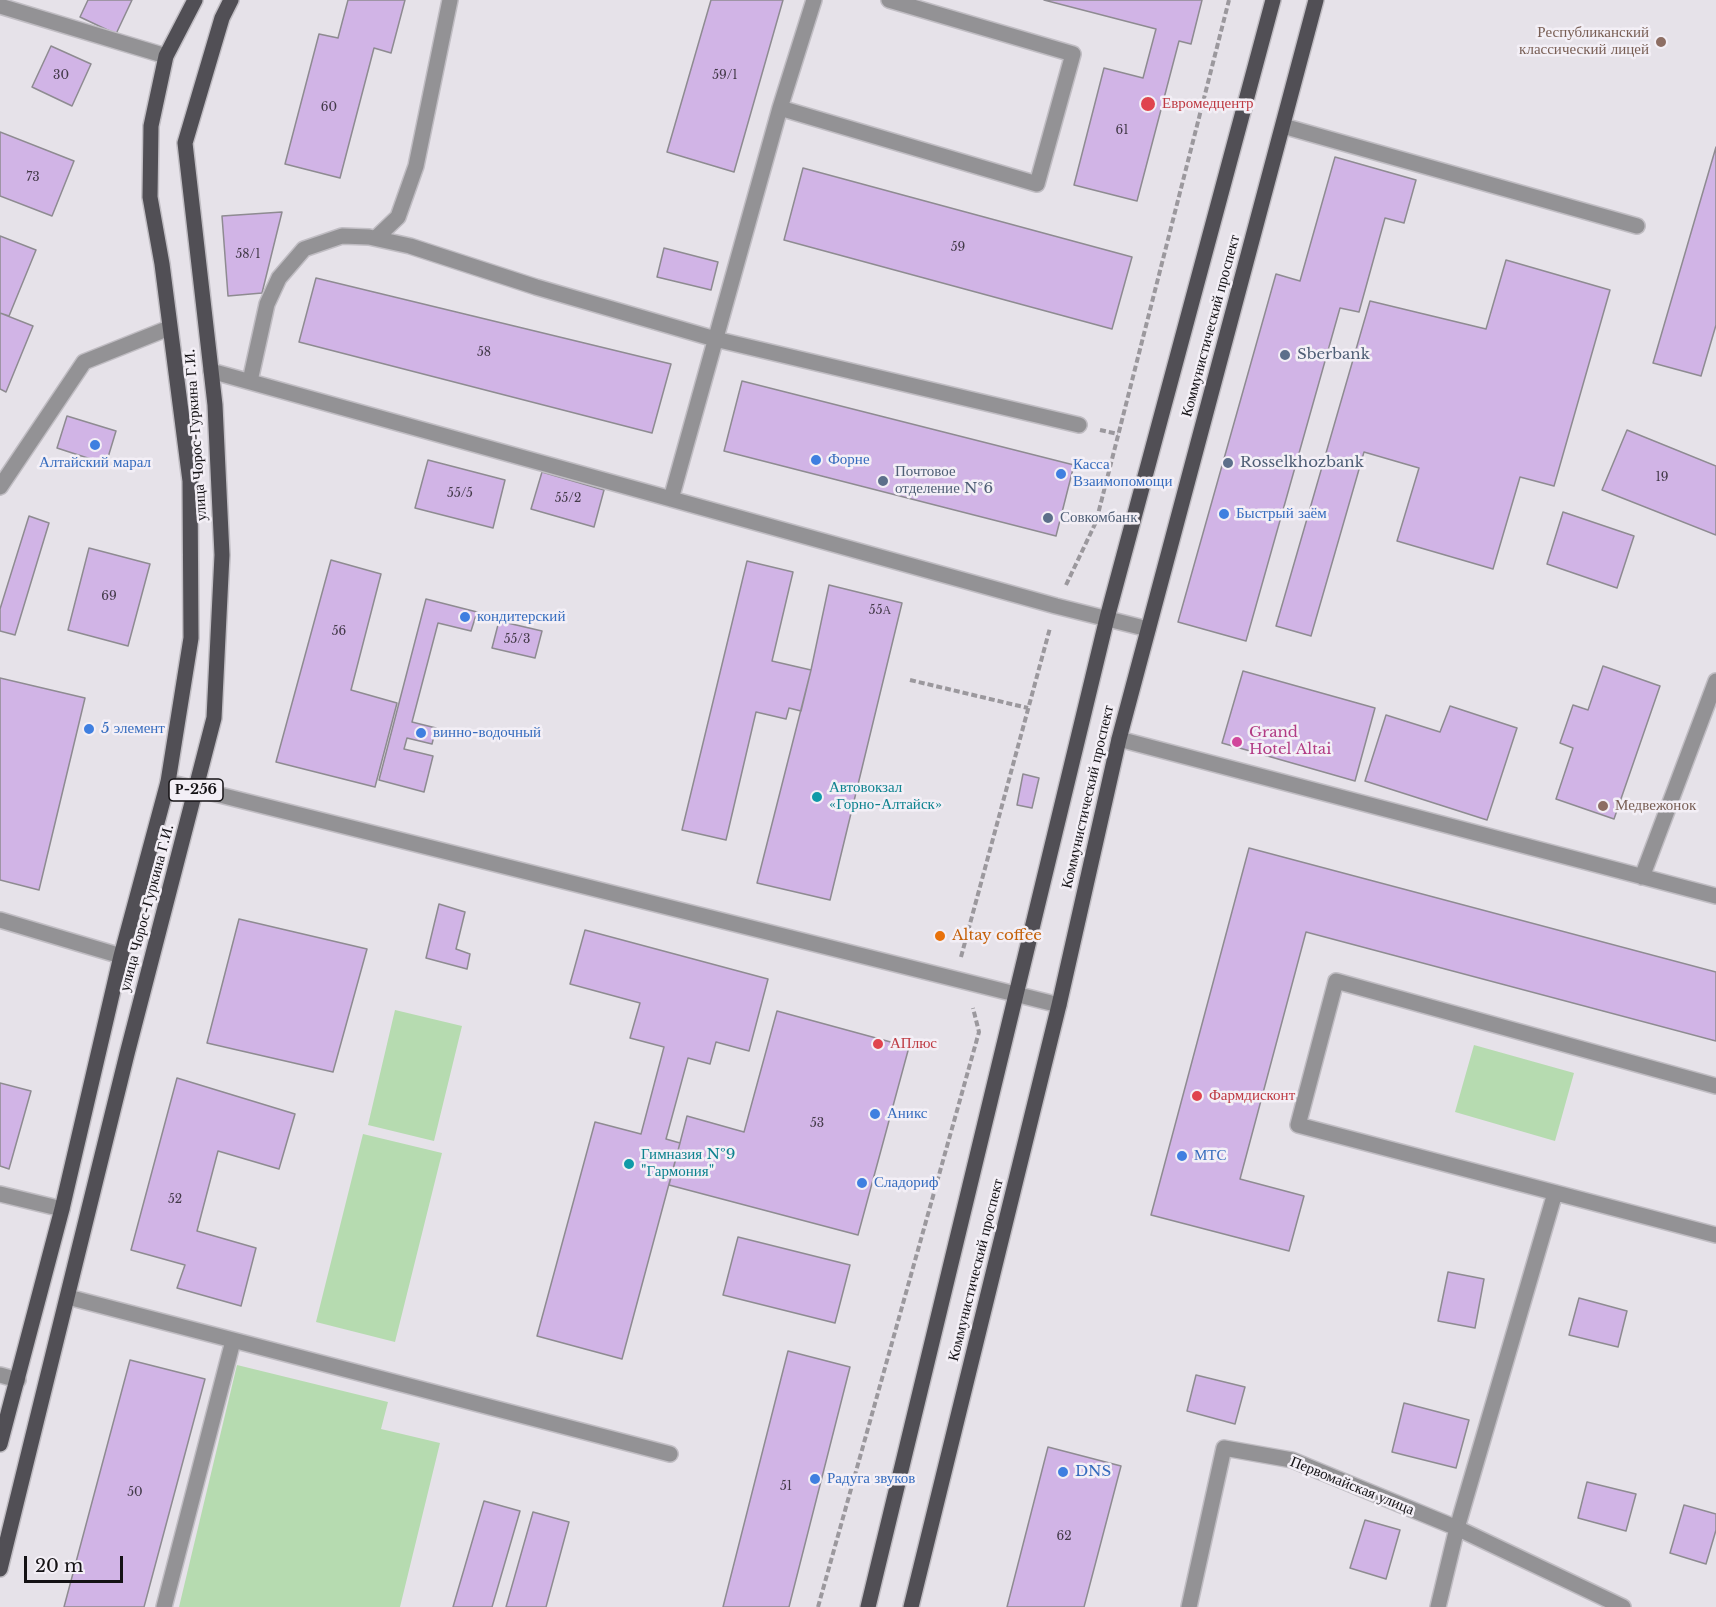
<!DOCTYPE html>
<meta charset="utf-8">
<style>
body{margin:0}
#map{position:relative;width:1716px;height:1607px;overflow:hidden;background:#e6e2e9;font-family:"Libre Baskerville",serif}
canvas{display:block}
.scale{position:absolute;left:24px;top:1556px;width:99px;height:27px;box-sizing:border-box;border:3px solid #141215;border-top:0;padding-left:8px;font-size:18px;line-height:21px;white-space:nowrap;color:#141215;-webkit-text-stroke:4px #f3eff6;paint-order:stroke}
</style>
<div id="map">
<canvas width="1716" height="1607"></canvas>
<div class="scale">20 m</div>
</div>
<script>
const ctx = document.querySelector('canvas').getContext('2d');
ctx.lineJoin = 'round';
function fillPath(path, color) {
  ctx.fillStyle = color;
  ctx.fill(path, 'evenodd');
}
function stroke(path, color, width, dash) {
  ctx.strokeStyle = color;
  ctx.lineWidth = width;
  ctx.lineCap = dash ? 'butt' : 'round';
  ctx.setLineDash(dash || []);
  ctx.stroke(path);
}
function label(font, color, halo, rows, align = 'center') {
  ctx.font = font + ' "Libre Baskerville",serif';
  ctx.lineWidth = 5;
  ctx.setLineDash([]);
  ctx.textBaseline = 'middle';
  ctx.strokeStyle = halo;
  ctx.fillStyle = color;
  for (const [text, x, y, turn = 0] of rows) {
    ctx.save();
    ctx.translate(x, y);
    ctx.rotate((+turn || 0) * Math.PI / 180);
    ctx.textAlign = isNaN(turn) ? turn : align;
    if (halo) ctx.strokeText(text, 0, 0);
    ctx.fillText(text, 0, 0);
    ctx.restore();
  }
}
fillPath(new Path2D(`
 M395 1010 462 1026 434 1141 368 1125Z
 M1474 1045 1574 1073 1555 1141 1455 1112Z
 M363 1134 442 1153 395 1342 316 1322Z
 M237 1365 388 1402 381 1429 440 1443 400 1607H179Z`), '#b6dbb0');
const building = new Path2D(`
 M88 0H132L116 34 80 17Z
 M348 0H405L391 53 374 48 340 178 285 164 319 34 338 38Z
 M711 0H783L734 172 667 152Z
 M1044 0H1202L1191 44 1179 41 1137 201 1074 185 1104 68 1143 78 1156 29Z
 M51 46 91 64 72 106 32 87Z
 M0 132 74 161 52 216 0 196Z
 M1716 147V325L1701 376 1653 363Z
 M1335 157 1416 180 1404 223 1385 218 1359 312 1340 308 1246 641 1178 622 1276 274 1300 281Z
 M803 168 1132 257 1112 329 784 240Z
 M282 212 262 293 228 296 222 216Z
 M0 236 36 250 9 316 0 313Z
 M664 248 718 262 711 290 657 277Z
 M1506 260 1610 290 1554 486 1520 477 1493 569 1397 541 1419 468 1364 452 1311 636 1276 626 1370 301 1486 329Z
 M316 278 671 364 652 433 299 342Z
 M0 313 33 326 6 392 0 389Z
 M742 381 1074 465 1056 536 724 451Z
 M67 416 116 431 106 464 57 448Z
 M1627 430 1716 466V535L1602 490Z
 M428 460 505 480 493 528 415 508Z
 M542 472 604 490 594 527 531 509Z
 M1563 512 1634 536 1617 588 1547 564Z
 M29 516 49 523 15 635 0 631V609Z
 M89 548 150 564 128 646 68 630Z
 M331 560 381 574 351 690 397 703 375 787 276 762Z
 M747 561 793 572 772 661 811 670 801 711 789 708 786 719 756 712 726 840 682 830Z
 M829 585 902 603 830 900 757 883 811 670Z
 M426 599 477 612 471 631 438 623 412 722 436 728 432 744 407 738 404 749 433 756 424 792 379 780Z
 M499 621 542 631 535 658 492 648Z
 M1603 666 1660 686 1614 819 1556 799 1573 748 1560 743 1573 705 1588 710Z
 M1243 671 1375 708 1355 781 1222 743Z
 M0 678 85 698 39 890 0 880Z
 M1450 706 1517 728 1487 820 1365 781 1386 715 1440 732Z
 M1023 774 1039 778 1032 808 1017 805Z
 M1249 848 1716 972V1041L1306 932 1240 1179 1304 1196 1289 1251 1151 1215Z
 M439 904 465 912 456 949 470 954 467 969 426 958Z
 M239 919 367 949 333 1072 207 1043Z
 M585 930 768 979 749 1051 716 1042 710 1064 688 1058 666 1139 680 1143 622 1359 537 1336 595 1122 641 1134 664 1047 630 1038 640 1003 570 984Z
 M777 1011 909 1047 858 1235 669 1185 687 1116 744 1132Z
 M177 1078 295 1114 279 1169 218 1151 197 1231 256 1248 241 1306 177 1288 185 1265 131 1250Z
 M0 1083 31 1091 9 1169 0 1166Z
 M738 1237 850 1265 835 1323 723 1295Z
 M1448 1272 1484 1279 1475 1328 1438 1321Z
 M1579 1298 1627 1311 1618 1347 1569 1335Z
 M788 1351 850 1367 789 1607H723Z
 M130 1360 205 1379 144 1607H64Z
 M1196 1375 1245 1387 1235 1424 1187 1411Z
 M1404 1403 1469 1420 1456 1468 1392 1452Z
 M1048 1447 1121 1466 1084 1607H1007Z
 M1587 1482 1636 1494 1626 1531 1578 1518Z
 M484 1501 520 1511 492 1607H453Z
 M1684 1505 1716 1514V1530L1706 1564 1670 1553Z
 M533 1512 569 1522 546 1607H506Z
 M1365 1520 1400 1530 1386 1579 1350 1568Z`);
fillPath(building, '#d1b4e6');
stroke(building, '#8e8b91', 1.5);
const service = new Path2D(`
 M780 108 1037 184 1073 54 889 0
 M1283 126 1637 226
 M376 238 398 217 416 166 450 0
 M211 371 1056 606 1148 629
 M250 381 267 304 279 278 304 249 342 236 369 237 410 246 536 287 715 339 1079 425
 M0 487 84 362 169 328
 M671 499 780 108 814 0
 M168 782 1059 1005
 M0 920 121 956
 M1716 1086 1336 981 1298 1125 1716 1235
 M0 1194 62 1209
 M68 1297 670 1454
 M0 1375 18 1380
 M1457 1528 1555 1193
 M164 1607 233 1341`);
const minor = new Path2D(`
 M0 6 166 56
 M1119 739 1716 896
 M1642 877 1716 681
 M1189 1607 1224 1448 1292 1460 1457 1528 1623 1607
 M1438 1607 1457 1528`);
const primary = new Path2D(`
 M0 1444 62 1209 121 956 168 782 191 638 190 481 162 264 150 197 151 126 166 56 195 0
 M0 1569 127 1054 214 718 222 555 215 405 185 143 222 18 231 0
 M868 1607 1107 618 1273 0
 M911 1607 1059 1005 1119 739 1316 0`);
stroke(service, '#c0bdc3', 18);
stroke(minor, '#c0bdc3', 18);
stroke(primary, '#c0bdc3', 18);
stroke(new Path2D(`
 M1100 430 1118 434
 M1066 585 1096 522 1229 0
 M910 680 1028 708
 M961 957 1050 628
 M818 1607 979 1032 973 1008`), '#9b989d', 4, [6, 3]);
stroke(service, '#939295', 15);
stroke(minor, '#939295', 15);
stroke(primary, '#514f55', 15);
for (const [x, y, r, color] of [
 [1661,42,6,"#8d6e63"],
 [1148,104,8,"#e0444e"],
 [1285,355,6,"#5c6f8a"],
 [95,445,6,"#3f7fe0"],
 [816,460,6,"#3f7fe0"],
 [1228,463,6,"#5c6f8a"],
 [1061,474,6,"#3f7fe0"],
 [883,481,6,"#5c6f8a"],
 [1224,514,6,"#3f7fe0"],
 [1048,518,6,"#5c6f8a"],
 [465,617,6,"#3f7fe0"],
 [89,729,6,"#3f7fe0"],
 [421,733,6,"#3f7fe0"],
 [1237,742,6,"#d1479c"],
 [817,797,6,"#0f9aa8"],
 [1603,806,6,"#8d6e63"],
 [940,936,6,"#e8710a"],
 [878,1044,6,"#e0444e"],
 [1197,1096,6,"#e0444e"],
 [875,1114,6,"#3f7fe0"],
 [1182,1156,6,"#3f7fe0"],
 [629,1164,6,"#0f9aa8"],
 [862,1183,6,"#3f7fe0"],
 [1063,1472,6,"#3f7fe0"],
 [815,1479,6,"#3f7fe0"]
]) {
  const dot = new Path2D();
  dot.arc(x, y, r, 0, 2 * Math.PI);
  ctx.fillStyle = color;
  ctx.fill(dot);
  stroke(dot, '#f3eff6', 2);
}
label('12px', '#433a49', null, [
 ["30",61,76],
 ["59/1",725,76],
 ["60",329,108],
 ["61",1122,131],
 ["73",33,178],
 ["59",958,248],
 ["58/1",248,255],
 ["58",484,353],
 ["19",1662,478],
 ["55/5",460,494],
 ["55/2",568,499],
 ["69",109,597],
 ["55А",880,611],
 ["56",339,632],
 ["55/3",517,640],
 ["53",817,1124],
 ["52",175,1200],
 ["51",786,1487],
 ["50",135,1493],
 ["62",1064,1537]
]);
for (const [x, y, w] of [
 [196,790,54]
]) {
  const box = new Path2D();
  box.roundRect(x - w / 2, y - 11, w, 22, 4.5);
  ctx.fillStyle = '#f3eff6';
  ctx.fill(box);
  stroke(box, '#141215', 1.5);
}
label('bold 14px', '#141215', null, [
 ["Р-256",196,790]
]);
label('15px', '#785e54', '#f3eff6', [
 ["Республиканский",1649,33],
 ["классический лицей",1649,50],
 ["Медвежонок",1615,806,"left"]
], 'right');
label('15px', '#be3a42', '#f3eff6', [
 ["Евромедцентр",1162,104],
 ["АПлюс",890,1044],
 ["Фармдисконт",1209,1096]
], 'left');
label('15px', '#141215', '#f3eff6', [
 ["Коммунистический проспект",1211,326,-75],
 ["улица Чорос-Гуркина Г.И.",196,435,-94],
 ["Коммунистический проспект",1088,797,-77],
 ["улица Чорос-Гуркина Г.И.",147,908,-75],
 ["Коммунистический проспект",976,1270,-76],
 ["Первомайская улица",1352,1486,22]
]);
label('15px', '#4e5e75', '#f3eff6', [
 ["Sberbank",1297,355],
 ["Rosselkhozbank",1240,463],
 ["Почтовое",895,472],
 ["отделение №6",895,489],
 ["Совкомбанк",1060,518]
], 'left');
label('15px', '#366cbe', '#f3eff6', [
 ["Форне",828,460],
 ["Алтайский марал",95,463,"center"],
 ["Касса",1073,465],
 ["Взаимопомощи",1073,482],
 ["Быстрый заём",1236,514],
 ["кондитерский",477,617],
 ["5 элемент",101,729],
 ["винно-водочный",433,733],
 ["Аникс",887,1114],
 ["МТС",1194,1156],
 ["Сладориф",874,1183],
 ["DNS",1075,1472],
 ["Радуга звуков",827,1479]
], 'left');
label('15px', '#b23c85', '#f3eff6', [
 ["Grand",1249,733],
 ["Hotel Altai",1249,750]
], 'left');
label('15px', '#0d838f', '#f3eff6', [
 ["Автовокзал",829,788],
 ["«Горно-Алтайск»",829,805],
 ["Гимназия №9",641,1155],
 ["\"Гармония\"",641,1172]
], 'left');
label('15px', '#c56008', '#f3eff6', [
 ["Altay coffee",952,936]
], 'left');
</script>
